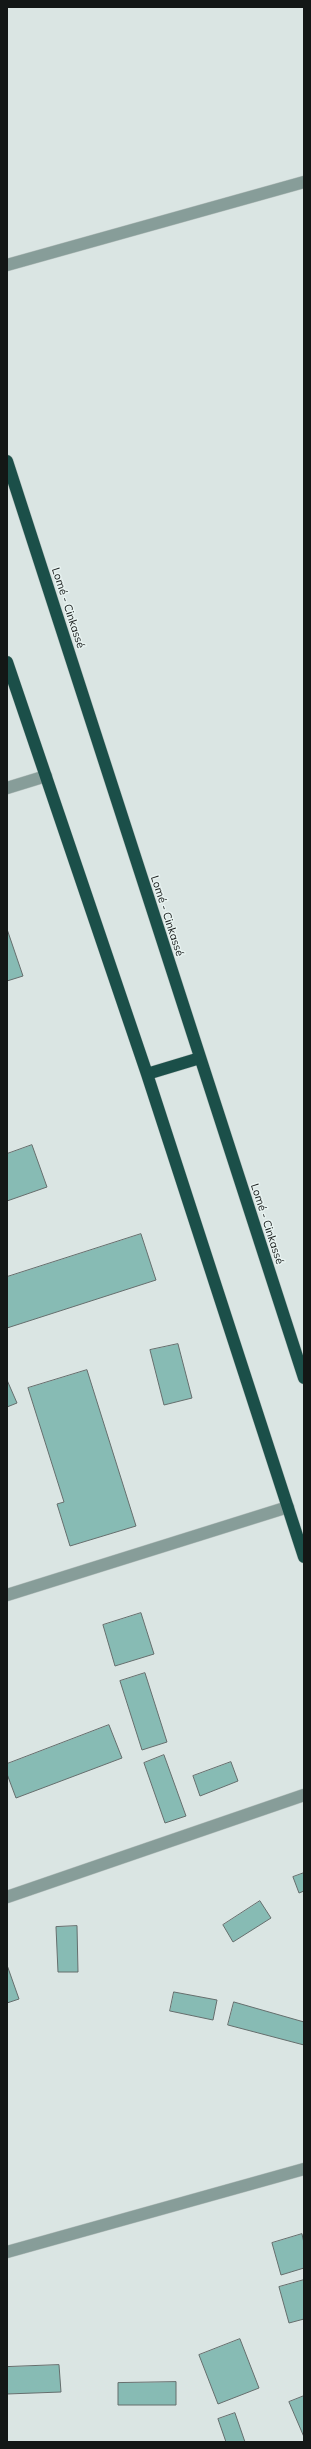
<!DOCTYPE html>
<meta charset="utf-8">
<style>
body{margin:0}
#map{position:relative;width:311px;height:2449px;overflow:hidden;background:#dae5e3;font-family:Mulish,sans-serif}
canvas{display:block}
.frame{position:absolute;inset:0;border:8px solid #131716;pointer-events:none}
</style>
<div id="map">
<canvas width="311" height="2449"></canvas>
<div class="frame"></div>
</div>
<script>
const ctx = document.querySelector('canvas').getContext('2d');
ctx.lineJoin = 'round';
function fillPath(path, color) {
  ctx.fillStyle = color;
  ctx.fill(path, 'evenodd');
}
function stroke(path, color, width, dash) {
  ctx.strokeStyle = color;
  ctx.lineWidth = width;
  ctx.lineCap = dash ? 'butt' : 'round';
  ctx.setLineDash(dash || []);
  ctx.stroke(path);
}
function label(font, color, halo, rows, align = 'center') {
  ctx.font = font + ' Mulish,sans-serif';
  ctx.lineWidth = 3;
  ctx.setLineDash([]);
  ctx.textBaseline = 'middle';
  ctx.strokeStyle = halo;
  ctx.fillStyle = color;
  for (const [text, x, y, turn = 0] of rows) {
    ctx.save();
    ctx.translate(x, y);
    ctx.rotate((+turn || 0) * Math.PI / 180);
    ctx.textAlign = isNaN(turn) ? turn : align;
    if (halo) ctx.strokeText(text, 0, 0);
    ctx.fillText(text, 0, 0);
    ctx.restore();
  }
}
const building = new Path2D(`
 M7 929 23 976 7 981Z
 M32 1145 47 1187 7 1201V1154Z
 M141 1234 156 1280 7 1328V1277Z
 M178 1344 192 1398 164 1405 150 1350Z
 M87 1370 136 1526 70 1546 57 1504 64 1502 28 1388Z
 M7 1380 17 1403 7 1407Z
 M141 1613 154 1654 115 1666 103 1625Z
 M145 1673 167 1742 142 1750 120 1681Z
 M109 1725 122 1758 16 1798 7 1774V1764Z
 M164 1755 186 1816 165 1823 144 1763Z
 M231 1762 238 1781 200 1796 193 1776Z
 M304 1873V1891L299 1893 293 1877Z
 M260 1901 271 1918 233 1942 223 1925Z
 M77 1926 78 1972H58L56 1927Z
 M7 1965 19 1999 7 2003Z
 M174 1992 217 2000 213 2020 170 2011Z
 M234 2002 304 2022V2045L228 2025Z
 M302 2234 304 2243V2268L281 2275 272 2243Z
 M304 2280V2319L289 2323 279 2287Z
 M240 2339 259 2388 218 2404 199 2355Z
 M59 2365 61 2392 7 2394V2367Z
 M176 2382V2405H118V2383Z
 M304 2396V2437L289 2402Z
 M235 2413 245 2442H226L218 2419Z`);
fillPath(building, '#87bbb4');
stroke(building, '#656e6d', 1);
const minor = new Path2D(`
 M7 265 304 182
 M7 788 46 776
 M7 1595 288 1507
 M7 1897 304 1795
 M7 2252 304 2169`);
const highway = new Path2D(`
 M7 461 304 1378
 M7 662 147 1074 304 1557
 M147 1074 200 1058`);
stroke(minor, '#b6c0be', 13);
stroke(highway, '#b6c0be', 13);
stroke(minor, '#879d99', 12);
stroke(highway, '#1b4f49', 12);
label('11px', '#131716', '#e7f2f0', [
 ["Lomé - Cinkassé",68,608,72],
 ["Lomé - Cinkassé",167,916,72],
 ["Lomé - Cinkassé",267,1224,72]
]);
</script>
